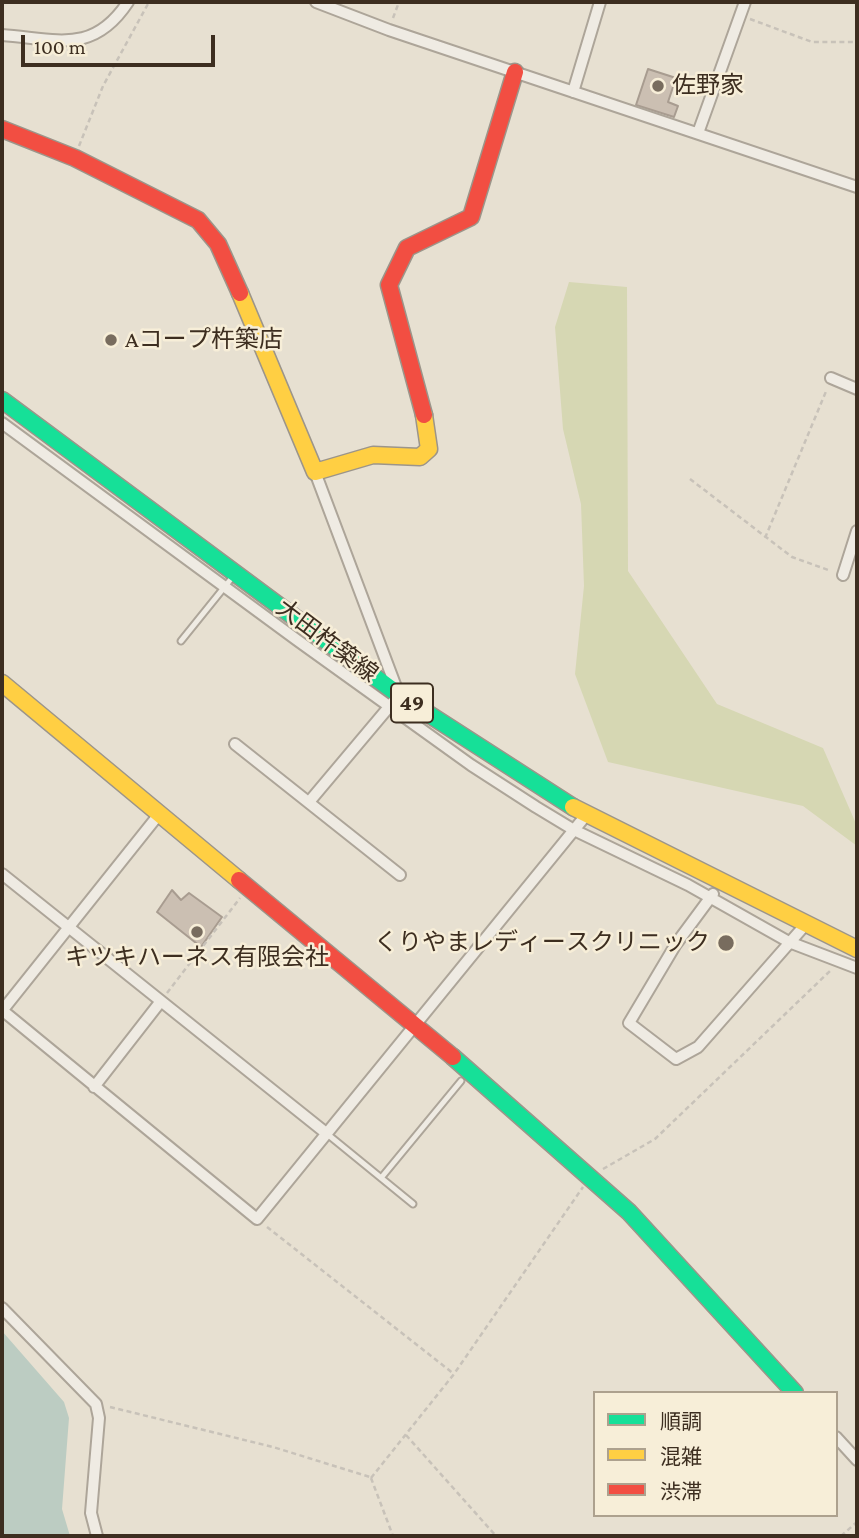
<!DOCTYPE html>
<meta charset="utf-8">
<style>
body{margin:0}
#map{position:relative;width:859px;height:1538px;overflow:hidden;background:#e7e0d1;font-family:"Crimson Pro","Noto Sans JP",serif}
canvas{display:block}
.frame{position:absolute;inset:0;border:4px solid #3d2e20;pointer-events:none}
.legend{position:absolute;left:593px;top:1391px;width:245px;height:126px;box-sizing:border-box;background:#f7eed8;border:2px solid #ada18e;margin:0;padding:9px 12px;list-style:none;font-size:21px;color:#3d2e20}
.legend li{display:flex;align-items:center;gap:14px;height:35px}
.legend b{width:35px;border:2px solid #ada18e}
.scale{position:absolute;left:21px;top:35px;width:194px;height:32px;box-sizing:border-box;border:4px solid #3d2e20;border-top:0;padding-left:9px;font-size:21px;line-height:24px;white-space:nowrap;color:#3d2e20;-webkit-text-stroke:5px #f7eed8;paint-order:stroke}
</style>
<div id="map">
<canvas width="859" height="1538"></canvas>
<div class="frame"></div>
<ul class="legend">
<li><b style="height:9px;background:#16e098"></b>順調</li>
<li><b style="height:9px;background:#ffcf43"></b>混雑</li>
<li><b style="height:9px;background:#f24e42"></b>渋滞</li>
</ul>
<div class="scale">100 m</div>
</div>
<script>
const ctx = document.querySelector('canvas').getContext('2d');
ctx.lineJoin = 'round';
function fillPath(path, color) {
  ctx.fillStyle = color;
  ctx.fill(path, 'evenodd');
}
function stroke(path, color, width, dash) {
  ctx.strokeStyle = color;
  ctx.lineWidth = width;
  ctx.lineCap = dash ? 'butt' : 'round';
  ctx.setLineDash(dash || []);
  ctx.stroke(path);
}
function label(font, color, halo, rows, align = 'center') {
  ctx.font = font + ' "Crimson Pro","Noto Sans JP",serif';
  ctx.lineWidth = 5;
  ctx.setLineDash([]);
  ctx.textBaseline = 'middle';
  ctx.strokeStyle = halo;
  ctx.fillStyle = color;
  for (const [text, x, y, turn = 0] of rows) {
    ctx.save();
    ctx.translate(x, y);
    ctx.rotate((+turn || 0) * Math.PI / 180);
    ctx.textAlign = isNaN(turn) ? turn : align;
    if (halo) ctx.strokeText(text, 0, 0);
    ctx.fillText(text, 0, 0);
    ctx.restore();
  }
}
fillPath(new Path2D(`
 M569 282 627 287 628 571 717 704 823 748 857 826V846L803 806 608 762 575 674 584 586 581 504 563 429 555 327Z`), '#d6d7b3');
fillPath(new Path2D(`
 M2 1331 64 1402 69 1418 62 1509 70 1536H2Z`), '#bcccc2');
const building = new Path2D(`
 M648 69 676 78 668 102 678 106 674 117 636 105Z
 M172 890 181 900 189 893 222 917 201 947 157 912Z`);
fillPath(building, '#cbbfb2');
stroke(building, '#a89c90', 2);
const lane = new Path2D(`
 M181 641 235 574
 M326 1133 413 1204
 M381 1178 461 1081`);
const street = new Path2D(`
 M316 2 389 30 857 187
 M2 35C57 39 93 55 128 2
 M573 92 600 2
 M698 133 745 2
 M831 378 857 389
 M2 423 297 640 471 765 536 807 574 830 688 885 789 942 857 968
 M843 575 857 531
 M235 744 400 875
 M309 802 399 695 315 472
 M2 874 326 1133
 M713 894 676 944 629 1023 676 1059 698 1047 806 924
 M2 1010 257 1219 587 814
 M2 1011 160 813
 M94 1087 161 1001
 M2 1308 96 1404 99 1418 91 1513 97 1536
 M836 1437 857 1460`);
const fast = new Path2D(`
 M2 400 399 695 573 807
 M453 1057 629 1212 795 1393`);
const slow = new Path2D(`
 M240 293 315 472 373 455 420 457 429 449 424 415
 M2 683 239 880
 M573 807 857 949`);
const jam = new Path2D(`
 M2 129 75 158 198 220 218 244 240 293
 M424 415 389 285 407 248 471 217 515 72
 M239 880 453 1057`);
stroke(lane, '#ada599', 9);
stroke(street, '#ada599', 14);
stroke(fast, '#9c958a', 19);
stroke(slow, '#9c958a', 19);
stroke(jam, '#9c958a', 19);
stroke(new Path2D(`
 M393 18 399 2
 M750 19 812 42H857
 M79 146 103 86 149 2
 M690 479 792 557 831 571
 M765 538 827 389
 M167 993 240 898
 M603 1169 655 1139 831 970
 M267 1227 454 1374
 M110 1407 273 1447 370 1477
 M406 1435 496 1536
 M371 1478 454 1374 583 1187
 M371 1478 393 1536
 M841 1536 857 1522`), '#c8c2b9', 2.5, [5, 3.5]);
stroke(lane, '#efebe3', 5);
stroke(street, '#efebe3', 10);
stroke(fast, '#16e098', 16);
stroke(slow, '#ffcf43', 16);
stroke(jam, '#f24e42', 16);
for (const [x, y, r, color] of [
 [658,86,7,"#786c5e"],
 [111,340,7,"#786c5e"],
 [197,932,7,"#786c5e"],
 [726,943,9,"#786c5e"]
]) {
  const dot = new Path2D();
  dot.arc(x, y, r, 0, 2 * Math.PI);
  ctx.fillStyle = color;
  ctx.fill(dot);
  stroke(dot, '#f7eed8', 2.5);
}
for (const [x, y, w] of [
 [412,703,42]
]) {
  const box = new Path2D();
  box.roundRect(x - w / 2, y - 19.5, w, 39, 5);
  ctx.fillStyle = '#f7eed8';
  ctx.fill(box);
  stroke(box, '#3d2e20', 2);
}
label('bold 23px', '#3d2e20', null, [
 ["49",412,703]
]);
label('24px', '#3d2e20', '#f7eed8', [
 ["佐野家",672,86],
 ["Aコープ杵築店",125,340],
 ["くりやまレディースクリニック",710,943,"right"],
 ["キツキハーネス有限会社",197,958,"center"]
], 'left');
label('24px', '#3d2e20', '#f7eed8', [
 ["大田杵築線",327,641,37]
]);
</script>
